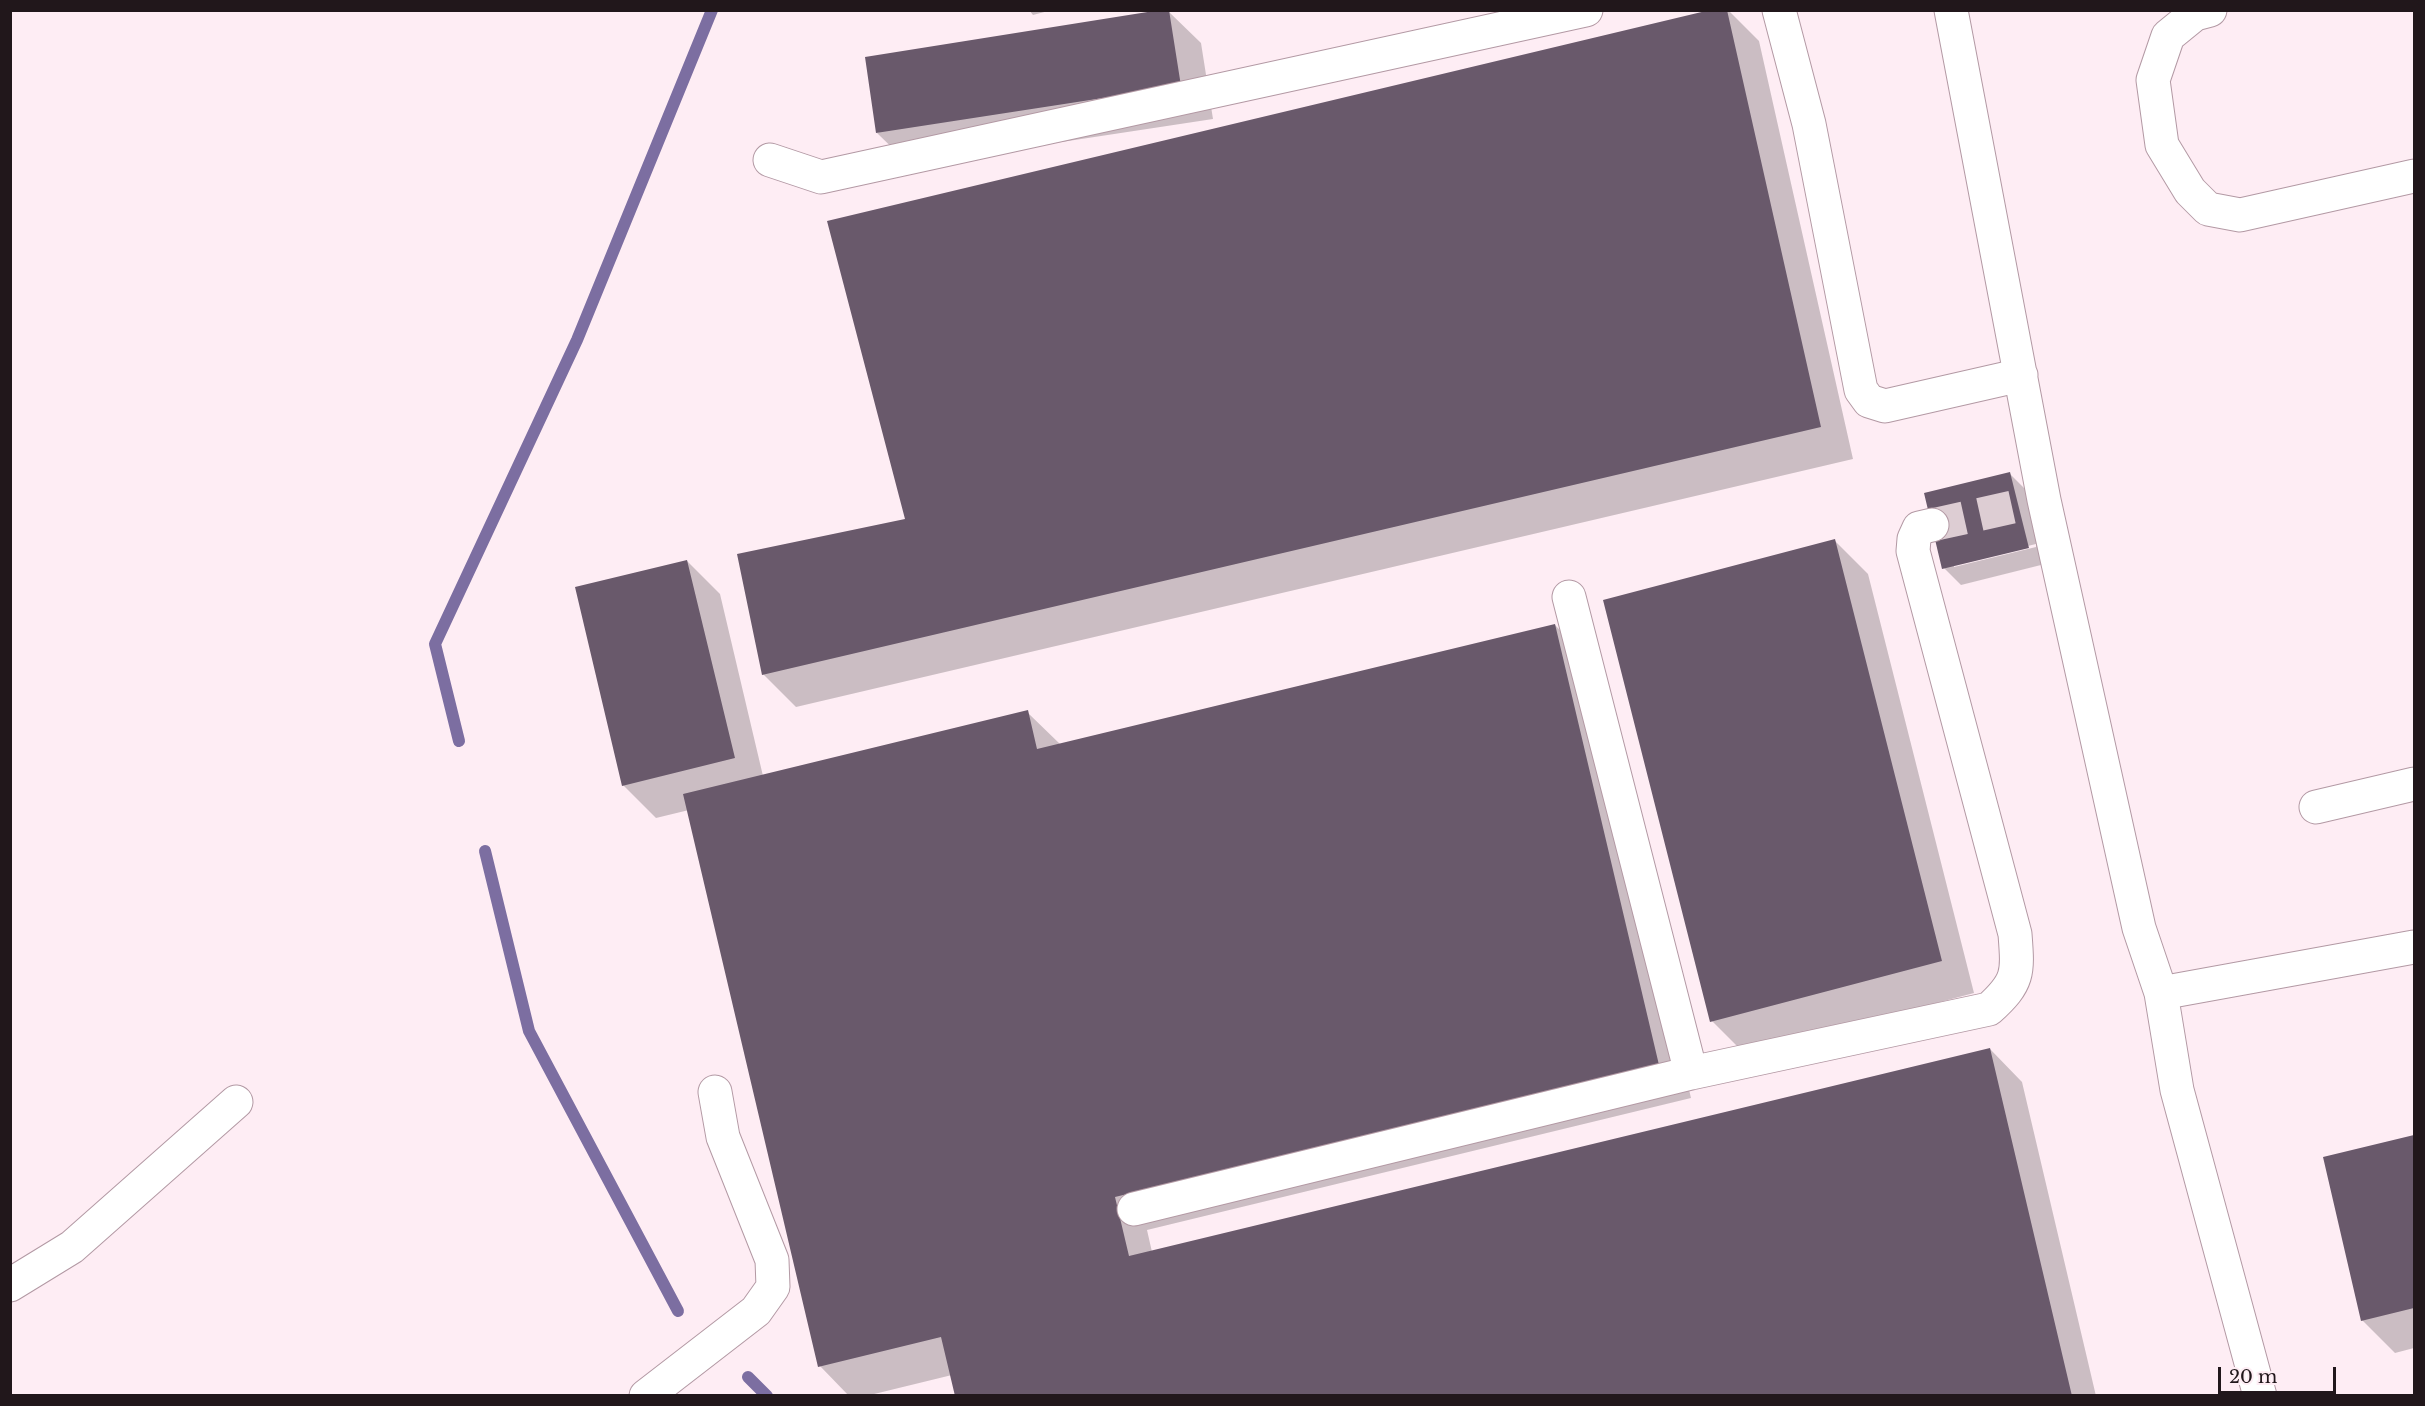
<!DOCTYPE html>
<style>
body{margin:0}
#map{position:relative;width:2425px;height:1406px;overflow:hidden;background:#feedf4;font-family:"Libre Baskerville",serif}
canvas{display:block}
.frame{position:absolute;inset:0;border:12px solid #21171b;pointer-events:none}
.scale{position:absolute;left:2218px;top:1367px;width:118px;height:27px;box-sizing:border-box;border:3px solid #21171b;border-top:0;padding-left:8px;font-size:18px;line-height:21px;white-space:nowrap;color:#21171b;-webkit-text-stroke:4px #feedf4;paint-order:stroke}
</style>
<div id="map">
<canvas width="2425" height="1406"></canvas>
<div class="frame"></div>
<div class="scale">20 m</div>
</div>
<script>
const ctx = document.querySelector('canvas').getContext('2d');
ctx.lineJoin = 'round';
function fillPath(path, color) {
  ctx.fillStyle = color;
  ctx.fill(path, 'evenodd');
}
function stroke(path, color, width, dash) {
  ctx.strokeStyle = color;
  ctx.lineWidth = width;
  ctx.lineCap = dash ? 'butt' : 'round';
  ctx.setLineDash(dash || []);
  ctx.stroke(path);
}
fillPath(new Path2D(`
 M1029 10H1052L1033 15Z
 M1717 10H1728L1759 41 1853 459 796 707 763 674 907 520Z
 M1168 11 1201 43 1213 119 910 165 877 133Z
 M2010 474 2027 491 2045 564 1961 585 1944 568ZM2036 544V547L1954 567V564Z
 M1835 541 1868 574 1974 993 1745 1054 1712 1021Z
 M687 561 720 594 763 776 1027 712 1061 745 1555 625 1587 658 1691 1098 1147 1230 1152 1252 1990 1049 2022 1082 2096 1396H957L952 1375 866 1396H849L820 1366 689 810 656 818 623 785Z
 M2414 1137V1348L2395 1353 2362 1320 2325 1158Z`), '#0003');
stroke(new Path2D(`
 M459 741 435 644 577 340 712 10
 M485 851 529 1031 678 1311
 M748 1377 767 1396`), '#7c6ea1', 12);
fillPath(new Path2D(`
 M1160 10H1169L1181 86 876 133 865 57Z
 M1710 10H1727L1821 427 762 675 737 554 905 519 827 221Z
 M2010 472 2029 548 1942 569 1924 493Z
 M1835 539 1942 961 1710 1022 1603 600Z
 M687 560 735 758 622 786 575 587Z
 M1555 624 1659 1065 1115 1197 1129 1256 1990 1048 2072 1396H955L941 1337 818 1367 683 794 1028 710 1037 749Z
 M2414 1135V1308L2361 1321 2323 1157Z`), '#69596b');
stroke(new Path2D(`
 M1932 525 2022 505`), '#ddcdd3', 33, [33, 16]);
const minor = new Path2D(`
 M1779 10 1809 124 1861 390 1869 401 1885 406 2021 375
 M1951 10 2044 500 2139 928 2161 993 2414 947
 M2210 10 2195 14 2168 36 2153 80 2162 145 2190 191 2208 209 2240 215 2414 176
 M770 160 821 177 1586 10
 M1569 597 1691 1073 1989 1009C2019 982 2018 973 2015 934L1913 551 1914 539 1919 528 1932 525
 M2316 807 2414 784
 M2161 993 2177 1090 2260 1396
 M1134 1209 1691 1073
 M10 1285 72 1247 236 1102
 M646 1396 756 1311 773 1287 772 1260 723 1137 715 1092`);
stroke(minor, '#b399a4', 35);
stroke(minor, '#fff', 33);
</script>
